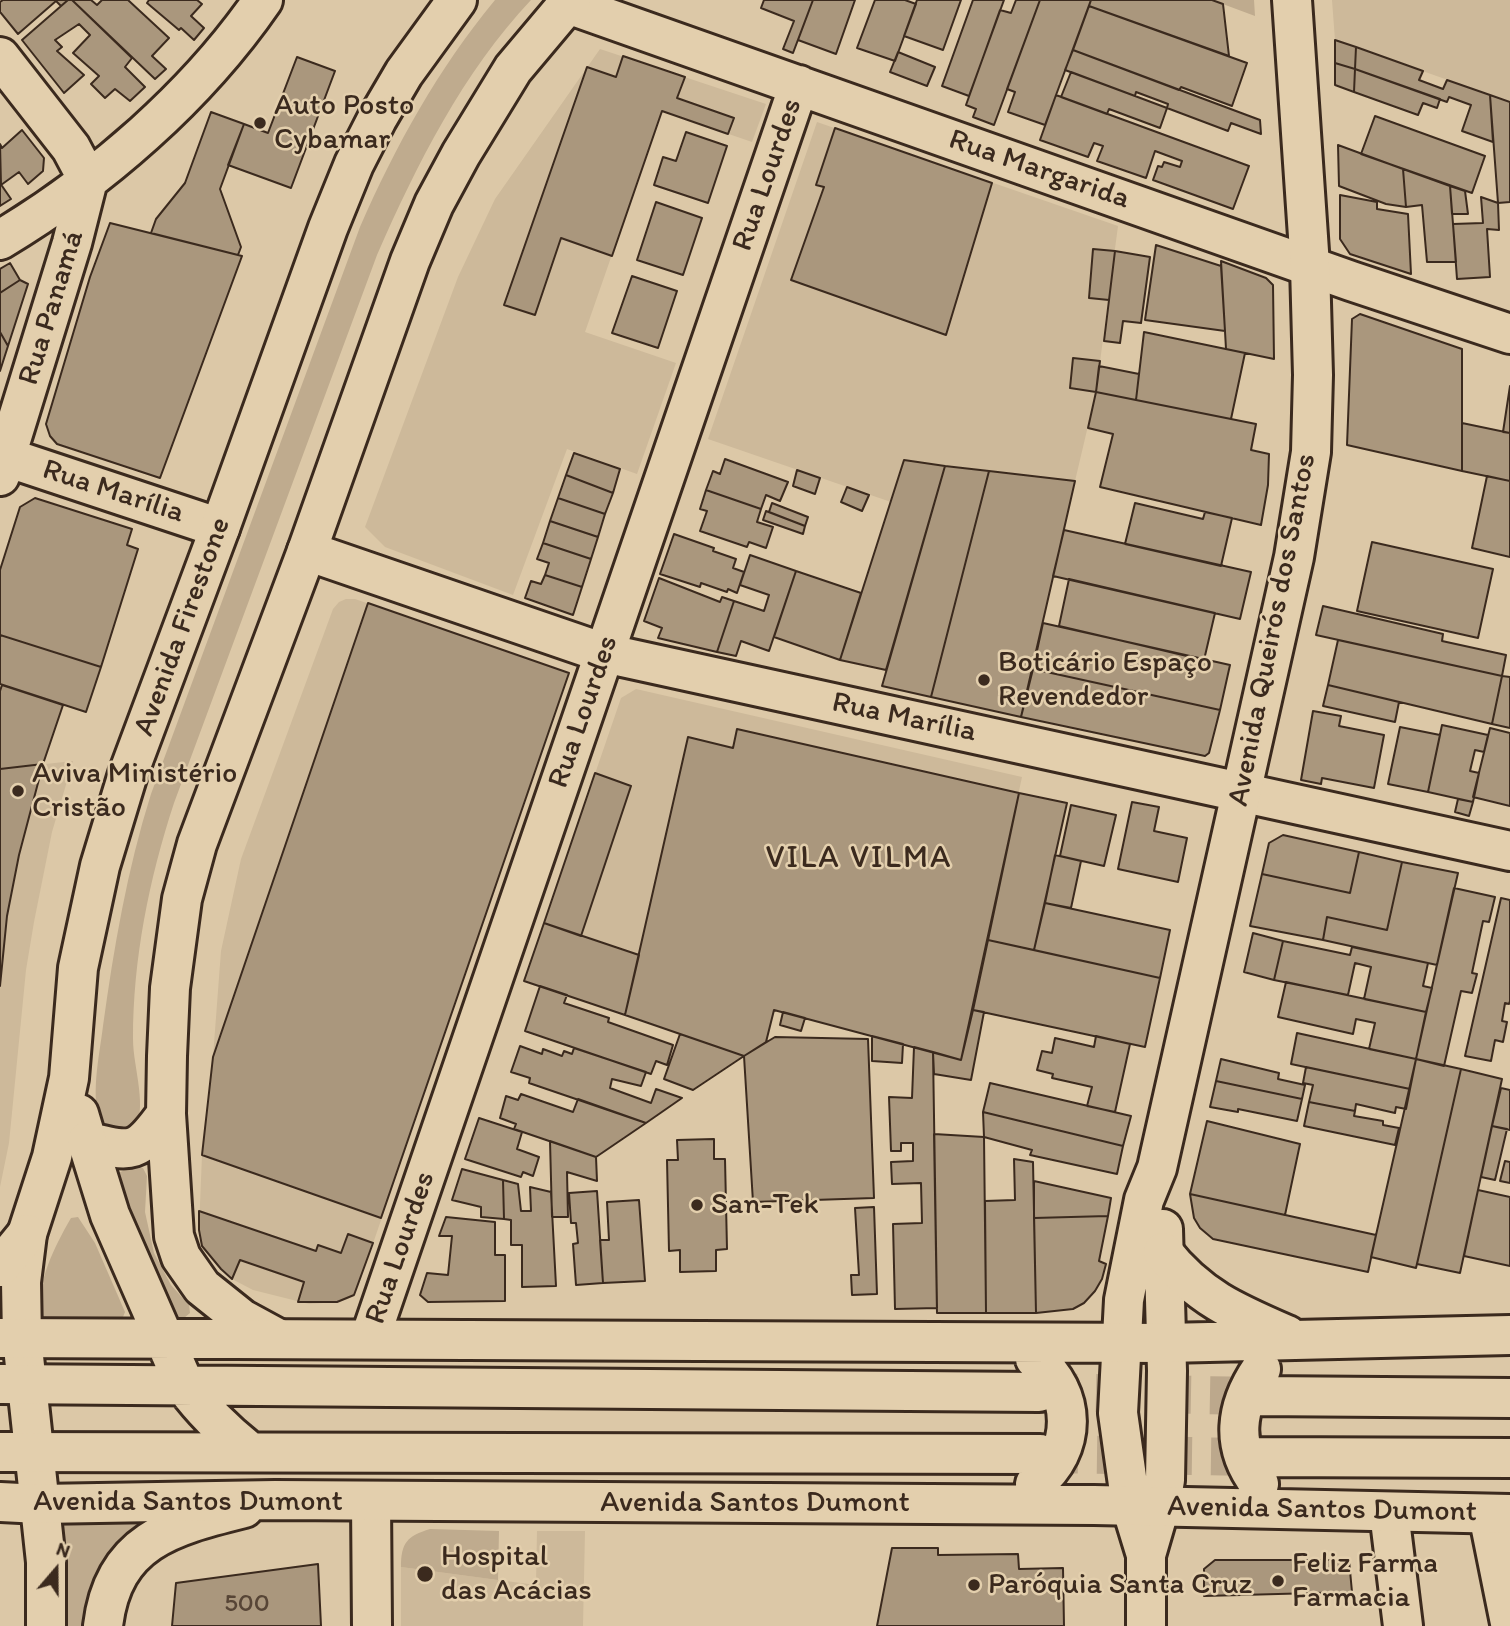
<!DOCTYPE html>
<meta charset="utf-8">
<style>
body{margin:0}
#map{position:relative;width:1510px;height:1626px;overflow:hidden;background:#dcc8a7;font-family:Itim,sans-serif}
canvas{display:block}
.north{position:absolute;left:21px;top:1535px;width:70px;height:70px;-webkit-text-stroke:5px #e3cfad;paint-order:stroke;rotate:20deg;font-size:19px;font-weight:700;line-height:28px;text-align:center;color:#3b2a1e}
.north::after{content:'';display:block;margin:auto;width:24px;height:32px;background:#3b2a1e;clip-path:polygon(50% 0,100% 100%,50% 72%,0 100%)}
</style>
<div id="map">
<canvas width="1510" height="1626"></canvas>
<div class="north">N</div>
</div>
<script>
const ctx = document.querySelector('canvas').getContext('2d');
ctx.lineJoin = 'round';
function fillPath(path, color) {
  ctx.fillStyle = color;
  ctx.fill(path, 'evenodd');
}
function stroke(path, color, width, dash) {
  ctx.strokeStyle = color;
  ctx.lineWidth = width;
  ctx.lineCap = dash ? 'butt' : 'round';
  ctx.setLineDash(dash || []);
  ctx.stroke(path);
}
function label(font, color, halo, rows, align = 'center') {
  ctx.font = font + ' Itim,sans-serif';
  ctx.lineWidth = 5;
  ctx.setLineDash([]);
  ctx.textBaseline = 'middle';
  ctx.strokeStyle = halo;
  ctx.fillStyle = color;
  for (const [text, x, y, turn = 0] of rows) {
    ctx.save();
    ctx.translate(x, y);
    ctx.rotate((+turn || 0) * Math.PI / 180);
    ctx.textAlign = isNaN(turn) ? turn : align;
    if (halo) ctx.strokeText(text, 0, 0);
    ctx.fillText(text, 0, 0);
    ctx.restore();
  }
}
fillPath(new Path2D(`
 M1332 0H1510V102L1335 40Z
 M600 49 766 104 752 142 662 111 585 332 676 363 637 474 567 449 513 595 385 547 365 527 458 277 495 199Z
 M817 122 1118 226 1096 392 1075 481 904 460 891 502 708 439Z
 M346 599H355L569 673 357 1290 348 1299 337 1302 309 1304 253 1290 232 1279 212 1260 202 1246 199 1230 202 1155 213 1057 221 951 241 859 333 609 339 602Z
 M636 689 1022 777 961 1060 775 1010 766 1042 744 1056 524 981 621 698Z
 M73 761 52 832 34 922 26 970 9 1143 0 1187V769Z
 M537 1531H585L583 1626H401V1567L536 1585Z`), '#cdb99a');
fillPath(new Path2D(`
 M495 0H531C463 72 417 164 377 255L174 803C149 879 133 959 133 1039 133 1068 149 1109 133 1133L101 1127C90 1095 99 1059 103 1026 114 947 127 870 151 794L360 227C396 145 438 69 495 0Z
 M1212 0H1254L1255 16Z
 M134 1166 143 1168 147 1176 145 1212 154 1253 171 1285 189 1305 190 1313 184 1318 178 1317 118 1182V1173Z
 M78 1217 95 1243 125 1312 123 1317 38 1316C39 1279 53 1249 71 1218Z
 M133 1520 145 1525 92 1591 85 1626H61L67 1560 60 1522Z
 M430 1529 499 1531 498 1580 401 1567C401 1543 407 1536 430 1529Z`), '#bfab8e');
const building = new Path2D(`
 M3 0H68L61 6 56 1 18 34 0 12V2Z
 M68 0H72L132 58 125 67 145 87 130 101 115 89 105 98 91 84 99 76 73 53 90 35 79 24 55 40 62 47 57 51 84 75 64 93 22 40Z
 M72 0H91L97 5 102 0H128L169 38 152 56 166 69 155 79Z
 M149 0H197L202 4 191 16 204 28 194 40 181 28 179 30 147 3Z
 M764 0H813L793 53 783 49 794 21 761 8Z
 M813 0H855L836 54 798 40Z
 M875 0H905L916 4 895 61 857 48Z
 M917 0H961L943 50 904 36Z
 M973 0H1004L969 96 942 86Z
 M1016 0H1040L994 125 973 117 976 109 966 105 1000 10 1011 13Z
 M1040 0H1091L1045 125 1008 112 1015 92 1007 89Z
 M1091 0H1212L1223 4 1229 56 1089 6Z
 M1089 6 1247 63 1232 106 1181 87 1179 90 1073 50Z
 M1335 40 1356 47 1355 69 1335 63Z
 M1356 47 1423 71 1419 80 1443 89 1447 80 1490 95 1493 142 1462 131 1471 105 1449 97 1447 102 1355 69Z
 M1073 50 1260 120 1261 134 1231 123 1228 131 1167 108 1168 104 1136 92 1135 96 1065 70Z
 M898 52 935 67 927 86 890 72Z
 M623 56 685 77 677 98 734 118 728 134 662 111 612 256 561 238 535 315 504 305 587 67 616 77Z
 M297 57 335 71 291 188 228 165 244 124 268 133Z
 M1335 63 1355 69 1354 92 1335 85Z
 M1355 69 1440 99 1437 108 1423 103 1418 115 1354 92Z
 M1071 72 1167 108 1160 128 1109 109 1107 114 1061 97Z
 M1056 95 1249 166 1233 209 1153 180 1158 166 1162 167 1164 162 1180 167 1182 161 1155 151 1146 178 1097 161 1103 146 1094 143 1088 157 1040 140Z
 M1490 95 1510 102V202L1498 203Z
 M211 112 244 124 220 189 241 247 238 255 151 233 156 219 185 183Z
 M1375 116 1485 156 1472 193 1361 154Z
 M835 128 992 183 946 335 791 280 824 187 816 185Z
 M22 130 44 158 43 171 28 184 19 172 1 185 0 144 2 148Z
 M686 132 727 146 708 203 654 185 663 157 676 161Z
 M1338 145 1403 169 1406 207 1386 204 1339 186Z
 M1403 169 1450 186 1456 262H1427L1422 205 1406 207Z
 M0 183 11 199 0 206Z
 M1450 186 1465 191 1468 214H1452Z
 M1340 195 1377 202V209L1408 214 1411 274 1350 254 1340 239Z
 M1481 197 1498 203 1499 230 1487 229 1490 277 1457 279 1453 224 1483 223Z
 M656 202 702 218 683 275 637 260Z
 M110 223 242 256 160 478 57 444 50 436 46 424 90 277Z
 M1156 245 1221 266 1225 331 1145 320Z
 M1093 249 1115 251 1109 300 1089 298Z
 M1115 251 1150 257 1141 323 1123 321 1120 343 1104 341Z
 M1221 261 1266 278 1273 285 1274 359 1226 349Z
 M10 263 20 280 0 293V269Z
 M632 276 677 291 658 348 612 333Z
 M20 280 28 284 8 346 0 332V293Z
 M1360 314 1462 349V471L1347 445 1352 319Z
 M0 332 8 346 0 371Z
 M1144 332 1245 353 1231 419 1136 400Z
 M1073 358 1100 361 1096 392 1070 388Z
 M1099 366 1139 374 1136 400 1096 392Z
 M1510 386V433L1503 432Z
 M1096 392 1256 424 1251 450 1269 454 1268 485 1261 525 1100 487 1113 434 1088 428Z
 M1462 423 1510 433V481L1462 471Z
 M574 453 620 469 613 493 566 475Z
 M725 459 788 482 780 501 766 495 761 509 706 490 713 471 720 474Z
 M904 460 945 466 886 670 840 660Z
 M945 466 989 471 931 697 882 686Z
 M797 470 820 478 815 494 793 486Z
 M989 471 1075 481 1021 717 931 697Z
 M566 475 613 493 605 514 558 498Z
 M1487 476 1510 481V557L1472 548Z
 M847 487 869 495 862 511 841 502Z
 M706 490 761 509 757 522 773 527 766 548 749 542 747 547 700 531 707 511 700 509Z
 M35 498 132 529 127 545 138 549 101 667 0 635V570L20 507Z
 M558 498 605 514 598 537 550 521Z
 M772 503 808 517 805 526 769 512Z
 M1135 503 1203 519 1205 512 1232 518 1221 566 1125 544Z
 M766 511 805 526 803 534 763 520Z
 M550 521 598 537 591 559 543 543Z
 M1064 530 1251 572 1240 619 1053 576Z
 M674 534 714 548 713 551 736 559 733 568 744 572 737 593 728 589 727 592 701 583 700 587 660 574Z
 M1372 542 1493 569 1478 638 1357 611Z
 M543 543 591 559 582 587 545 575 549 563 537 559Z
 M750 555 796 571 769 651 741 641 736 656 717 652 734 601 764 611 769 595 740 585Z
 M796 571 861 593 840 660 774 637Z
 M545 575 582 587 573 615 525 598 531 581 541 584Z
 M659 578 720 602 722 597 734 601 717 652 658 638 662 628 644 621Z
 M1069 579 1215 613 1204 660 1059 626Z
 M368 603 569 673 381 1218 202 1155 213 1057Z
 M1323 606 1443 634 1442 641 1506 655 1502 676 1316 635Z
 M1043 623 1230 665 1220 710 1033 669Z
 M0 635 101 667 86 712 0 684Z
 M1338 640 1502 676 1492 724 1328 685Z
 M1033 669 1220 710 1209 753 1205 756 1021 717Z
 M1502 676 1510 677V728L1492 724Z
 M2 685 63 705 43 764 0 769V691Z
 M1328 685 1399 702 1395 722 1323 706Z
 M1313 711 1341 716 1339 726 1384 735 1374 788 1322 778 1321 784 1301 780Z
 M1442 725 1488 735 1484 752 1475 750 1470 771 1479 773 1473 802 1428 792Z
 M1400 727 1440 735 1428 792 1388 784Z
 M1490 728 1510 733V806L1473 797Z
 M737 729 1019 793 961 1060 774 1010 766 1042 744 1056 625 1015 688 737 733 748Z
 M43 764 19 855 7 916 0 986V769Z
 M595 773 631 786 581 936 544 923Z
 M1019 793 1067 803 1034 950 988 940Z
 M1458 799 1473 802 1469 816 1455 812Z
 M1132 802 1159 807 1154 831 1187 838 1178 882 1118 869Z
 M1071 805 1116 815 1104 866 1060 856Z
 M1283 835 1359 852 1350 893 1262 874 1269 843Z
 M1359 852 1402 862 1387 930 1327 917 1323 940 1250 926 1262 874 1350 893Z
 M1055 855 1081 861 1071 908 1045 903Z
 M1402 862 1458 873 1437 965 1323 940 1327 917 1387 930Z
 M1454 888 1495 897 1489 922 1483 921 1472 973 1477 974 1472 993 1461 991 1444 1066 1416 1059Z
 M1501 898 1510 900V1001L1509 1004 1505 1003 1502 1021 1507 1022 1503 1042 1495 1040 1491 1061 1465 1056Z
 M1045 903 1170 930 1160 978 1034 950Z
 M544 923 639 955 625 1015 524 981Z
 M1253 933 1283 941 1274 980 1244 972Z
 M988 940 1160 978 1145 1047 973 1010Z
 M1283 941 1350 955 1352 947 1428 963 1423 986 1432 988 1426 1012 1364 999 1371 967 1355 963 1348 995 1274 980Z
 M1286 982 1426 1012 1416 1059 1369 1049 1375 1023 1356 1019 1353 1034 1278 1017Z
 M540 986 567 995 564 1003 609 1018 608 1022 673 1045 667 1065 656 1061 651 1074 525 1031Z
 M973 1010 984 1012 971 1080 934 1074 933 1052 961 1060Z
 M783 1012 805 1018 801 1031 780 1025Z
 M1297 1033 1416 1059 1410 1089 1291 1064Z
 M680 1034 744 1056 693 1090 664 1079Z
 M872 1036 903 1044 902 1063 872 1061Z
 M1096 1036 1130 1044 1115 1112 1087 1106 1092 1087 1052 1078 1053 1074 1037 1070 1042 1051 1052 1053 1055 1038 1094 1047Z
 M775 1037 868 1039 874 1198 753 1202 744 1056Z
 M520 1046 542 1054 543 1049 562 1056 564 1051 572 1054 574 1048 646 1072 641 1086 612 1079 610 1088 651 1103 656 1089 682 1098 646 1123 529 1083 530 1078 511 1072Z
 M914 1047 933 1052 937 1308 895 1309 893 1224 922 1223 921 1183 892 1184 891 1162 913 1161V1143H901V1151H891L889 1097 912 1098Z
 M1221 1059 1279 1073 1278 1079 1305 1085 1302 1099 1216 1081Z
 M1416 1059 1461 1069 1416 1268 1371 1257Z
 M1306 1067 1410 1089 1406 1109 1396 1107 1395 1113 1356 1104 1355 1111 1309 1102 1313 1085 1303 1083Z
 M1461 1069 1502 1079 1460 1273 1417 1264Z
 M1216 1081 1302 1099 1297 1121 1238 1109V1112L1210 1107Z
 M990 1083 1131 1116 1123 1146 983 1112Z
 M1501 1088 1510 1090V1130L1492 1126Z
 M521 1094 573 1112 578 1099 646 1123 596 1157 514 1129 516 1124 500 1118 506 1096 518 1100Z
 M1309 1102 1355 1111 1354 1116 1383 1121V1125L1399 1128 1395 1145 1304 1126Z
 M983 1112 1123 1146 1117 1174 1030 1155 1032 1150 984 1137Z
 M479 1118 522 1132 517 1149 539 1157 533 1176 523 1172 521 1177 465 1159Z
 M1207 1121 1300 1144 1285 1215 1190 1194Z
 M1492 1126 1507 1129 1495 1180 1481 1177Z
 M934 1134 984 1137 986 1313H937Z
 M714 1139V1159H725L727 1249 716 1250V1271L680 1272V1250L669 1251 667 1160H678L677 1140Z
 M550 1141 596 1157 597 1181 567 1172 568 1217H552Z
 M1014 1159 1033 1162 1036 1313H986L985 1201 1015 1200Z
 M1505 1161 1510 1162V1183L1500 1181Z
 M462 1169 503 1180 504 1219 481 1217V1207L452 1200Z
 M503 1180 518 1184 521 1211H531L530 1187 551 1192 556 1286 522 1287V1245H511V1220L504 1219Z
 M1034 1181 1111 1198 1108 1216 1034 1218Z
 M1478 1190 1510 1197V1266L1464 1256Z
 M597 1191 603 1283 576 1285 573 1244 578 1243 576 1223H571L569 1193Z
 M1190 1194 1376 1235 1368 1272 1213 1239 1200 1228 1194 1218Z
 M639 1200 645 1281 603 1283 600 1240H609L607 1202Z
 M874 1207 877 1294 852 1295 851 1275H859L855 1208Z
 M199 1211 316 1251 318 1245 341 1253 348 1234 373 1243 354 1295 337 1302H298L304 1282 240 1260 232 1279 221 1269 202 1246 199 1230Z
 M1108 1216 1099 1261 1106 1264 1102 1279 1095 1291 1084 1303 1073 1309 1036 1313 1034 1218Z
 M446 1217 495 1222V1255H505V1301L428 1302 420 1295 427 1273 448 1275 452 1236H439Z
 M892 1548H938V1555L1018 1554 1019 1569 1063 1568 1064 1626H877Z
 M1215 1560H1349L1352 1592 1204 1596V1569Z
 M318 1564 321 1626H172L176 1583Z`);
fillPath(building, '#aa977d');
stroke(building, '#3b2a1e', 2);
stroke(new Path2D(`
 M1039 1392 1257 1396
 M1040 1454 1256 1457`), '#bca88c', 38, [38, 19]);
const minor = new Path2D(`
 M568 4 1351 281 1510 334
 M0 57 71 148 88 180 72 243 0 476
 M0 240C100 180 197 96 263 0
 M6 457 220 528
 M307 551 604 653 1510 851
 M370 1338 799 85
 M371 1501 372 1626
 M1389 1512 1403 1626
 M1488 1514 1510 1623`);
const major = new Path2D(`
 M79 1114 87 1141C133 1154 138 1153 166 1114
 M277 1338 242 1319 202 1287 181 1257 174 1236 166 1114 167 1056 170 988 182 899 197 844 307 551 410 261 434 204 461 154 513 69 571 0
 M1146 1555 1131 1506 1118 1413 1124 1300 1144 1200 1157 1168 1294 557 1311 452 1313 375 1310 266 1292 0
 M46 1626V1562L22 1338 21 1282 27 1234 52 1157 69 1078 78 968 100 866 128 774 220 528 328 228 354 164 377 119 404 73 457 0
 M103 1626C113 1540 172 1526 244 1508
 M1146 1626V1555L1160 1507 1165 1480 1167 1371 1163 1229`);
const highway = new Path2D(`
 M87 1141 110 1215 185 1386C204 1412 224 1431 249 1451
 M1163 1252C1198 1297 1236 1313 1287 1335
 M0 1267 27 1234
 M0 1338 1166 1343 1510 1335
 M1035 1359C1077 1393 1078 1449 1035 1484
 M0 1384 1039 1392
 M1257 1396 1510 1398
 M0 1452 1040 1454
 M1256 1457 1510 1458
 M1259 1484C1230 1446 1235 1407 1261 1369
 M0 1502 40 1504 275 1500 1094 1505 1510 1514`);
stroke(minor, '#3b2a1e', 44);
stroke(major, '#3b2a1e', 44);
stroke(highway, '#3b2a1e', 44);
stroke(minor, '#e3cfad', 38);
stroke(major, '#e3cfad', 38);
stroke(highway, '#e3cfad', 38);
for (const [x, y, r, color] of [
 [260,123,7,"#3b2a1e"],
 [984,680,7,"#3b2a1e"],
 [18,791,7,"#3b2a1e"],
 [697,1205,7,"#3b2a1e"],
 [425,1574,9,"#3b2a1e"],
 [1278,1581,7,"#3b2a1e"],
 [974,1585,7,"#3b2a1e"]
]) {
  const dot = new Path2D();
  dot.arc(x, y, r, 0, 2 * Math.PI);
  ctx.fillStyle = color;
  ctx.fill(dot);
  stroke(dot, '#e3cfad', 2.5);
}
label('26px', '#574536', null, [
 ["500",247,1604]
]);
label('30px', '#3b2a1e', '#e3cfad', [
 ["Auto Posto",274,106],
 ["Cybamar",274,140],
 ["Boticário Espaço",998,663],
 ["Revendedor",998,697],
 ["Aviva Ministério",32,774],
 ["Cristão",32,808],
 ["San-Tek",711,1205],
 ["Hospital",441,1557],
 ["das Acácias",441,1591],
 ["Feliz Farma",1292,1564],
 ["Farmacia",1292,1598],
 ["Paróquia Santa Cruz",988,1585]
], 'left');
label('30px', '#3b2a1e', '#e3cfad', [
 ["Rua Margarida",1039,170,19],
 ["Rua Lourdes",768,175,-71],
 ["Rua Panamá",52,308,-73],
 ["Rua Marília",113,492,18],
 ["Avenida Firestone",183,627,-70],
 ["Avenida Queirós dos Santos",1273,630,-79],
 ["Rua Lourdes",584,712,-71],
 ["Rua Marília",904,718,12],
 ["Rua Lourdes",401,1248,-71],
 ["Avenida Santos Dumont",188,1502],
 ["Avenida Santos Dumont",755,1503],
 ["Avenida Santos Dumont",1322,1510,1]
]);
ctx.letterSpacing = '2px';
label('32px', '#3b2a1e', '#e3cfad', [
 ["VILA VILMA",859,859]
]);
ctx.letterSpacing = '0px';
</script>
